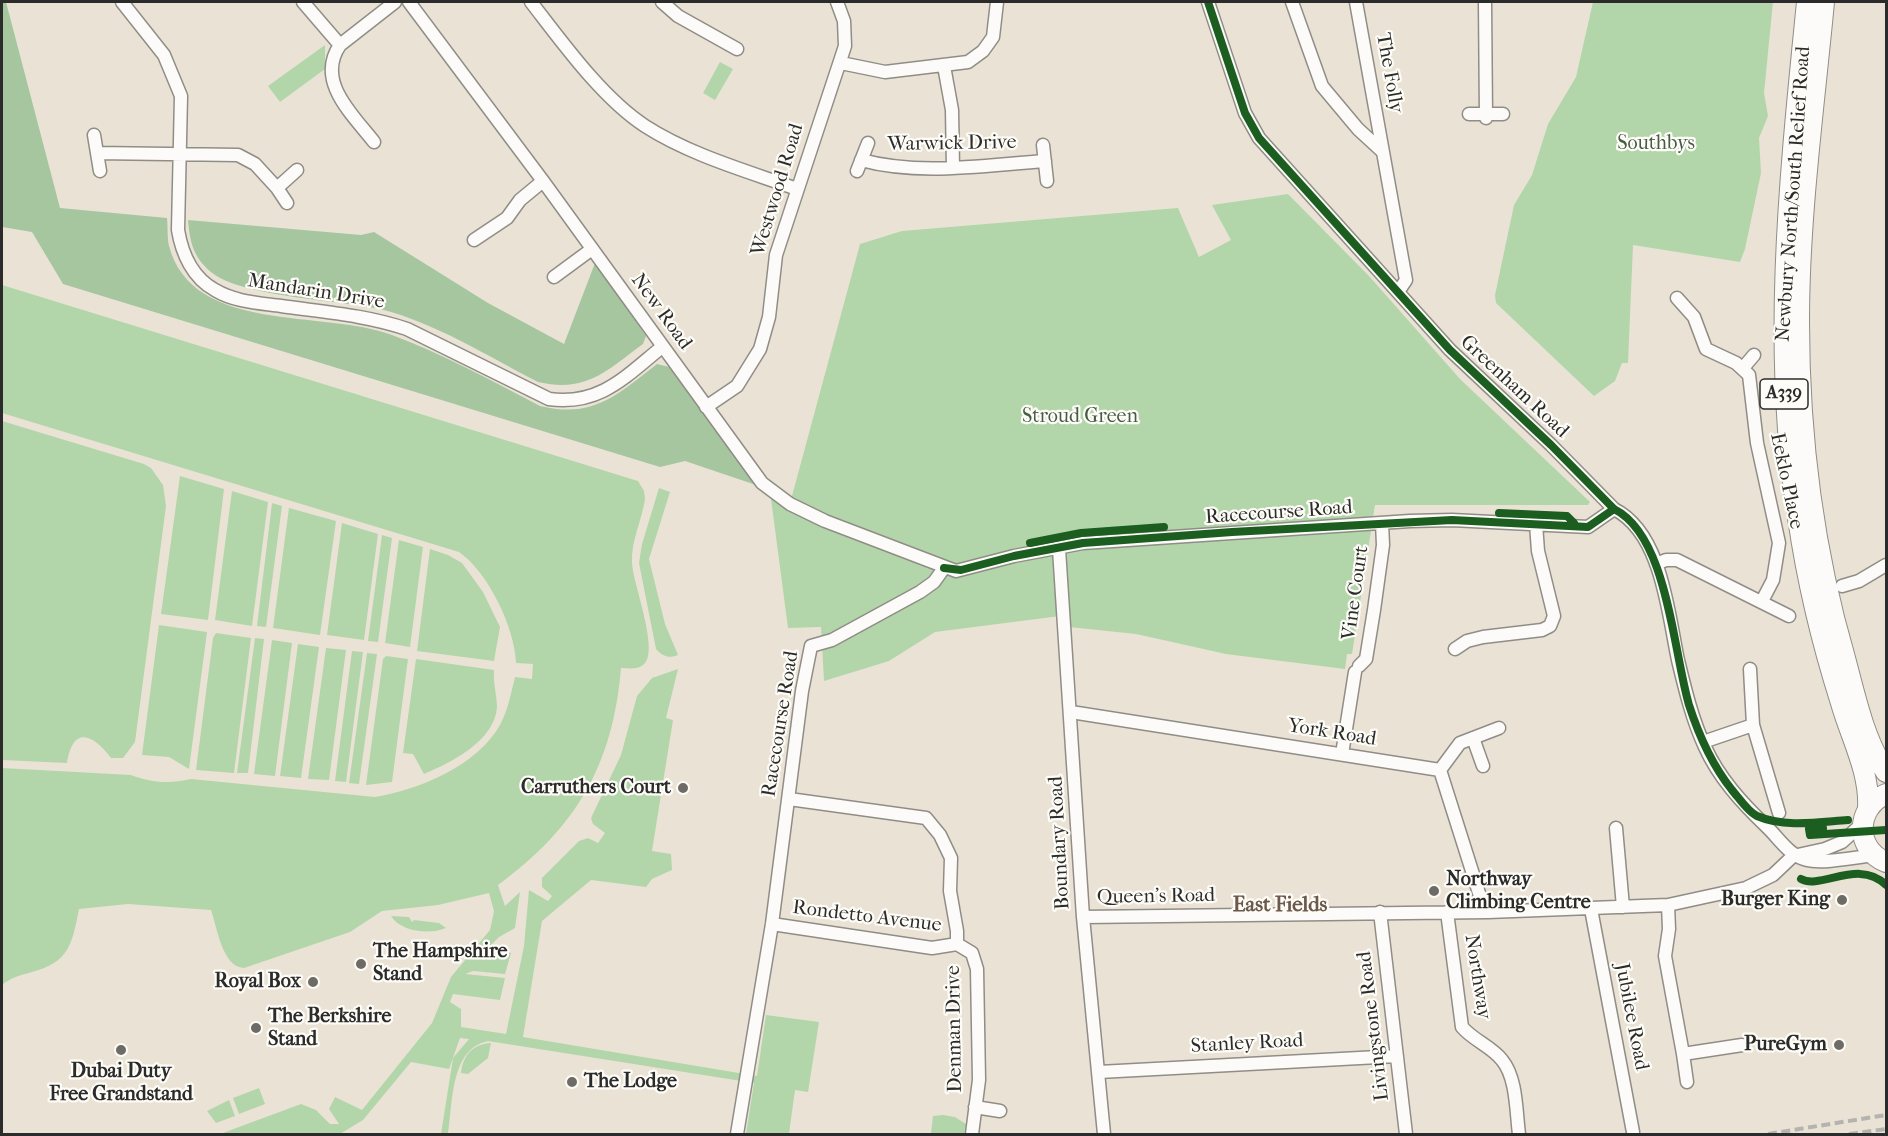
<!DOCTYPE html>
<style>
body{margin:0}
#map{position:relative;width:1888px;height:1136px;overflow:hidden;background:#eae3d5;font-family:"IM FELL French Canon",serif}
canvas{display:block}
.frame{position:absolute;inset:0;border:3px solid #2b2b2b;pointer-events:none}
</style>
<div id="map">
<canvas width="1888" height="1136"></canvas>
<div class="frame"></div>
</div>
<script>
const ctx = document.querySelector('canvas').getContext('2d');
ctx.lineJoin = 'round';
function fillPath(path, color) {
  ctx.fillStyle = color;
  ctx.fill(path, 'evenodd');
}
function stroke(path, color, width, dash) {
  ctx.strokeStyle = color;
  ctx.lineWidth = width;
  ctx.lineCap = dash ? 'butt' : 'round';
  ctx.setLineDash(dash || []);
  ctx.stroke(path);
}
function label(font, color, halo, rows, align = 'center') {
  ctx.font = font + ' "IM FELL French Canon",serif';
  ctx.lineWidth = 4.5;
  ctx.setLineDash([]);
  ctx.textBaseline = 'middle';
  ctx.strokeStyle = halo;
  ctx.fillStyle = color;
  for (const [text, x, y, turn = 0] of rows) {
    ctx.save();
    ctx.translate(x, y);
    ctx.rotate((+turn || 0) * Math.PI / 180);
    ctx.textAlign = isNaN(turn) ? turn : align;
    if (halo) ctx.strokeText(text, 0, 0);
    ctx.fillText(text, 0, 0);
    ctx.restore();
  }
}
fillPath(new Path2D(`
 M1593 2H1773L1764 93 1768 116 1759 138 1761 173 1745 249 1740 262 1633 245 1628 363H1622L1615 381 1594 396 1496 303 1495 295 1514 205 1532 175 1548 124 1576 77Z
 M325 45V69L280 102 268 86Z
 M720 62 733 69 715 100 703 93Z
 M1288 194 1369 276 1460 379 1590 502 1588 505H1375L1352 654H1347L1345 669 1226 654 1136 634 1069 627 1068 615 935 632 889 661 824 681 821 627 788 628 771 499 792 496 860 244 902 231 1178 208 1199 257 1231 240 1212 205Z
 M2 285 638 481 644 491 645 499C642 520 631 541 632 562 632 582 661 653 643 665 637 670 628 668 621 668 613 765 576 828 498 885L505 906 520 892 515 928 499 937 487 949 511 953 505 974 473 971 465 974 505 978 500 1000 453 994 450 1002 461 1009V1027L506 1034 524 946 529 890 548 901 552 896 542 887V878L579 841 588 838 598 843 605 833 593 824 591 818 621 755 637 696 652 678 678 669 666 718 673 720 652 851 671 854 672 870 652 879 646 887 591 880 542 921 523 1037 757 1076 766 1015 819 1022 808 1092 795 1090 789 1134H746L754 1083 488 1041C450 1049 453 1103 448 1134H441L453 1058 469 1039 460 1038 449 1069 411 1062 363 1120 340 1134H220L301 1104 316 1110 330 1124H339L329 1109 335 1097 362 1110 432 1023 451 977 490 930 494 911 489 893 438 905 382 911 350 932 244 968C222 967 217 927 211 910L128 904 79 909C72 945 69 962 32 972 21 975 10 978 2 985V768L131 775C152 783 169 784 191 779L375 797C418 790 477 766 500 725 508 710 511 693 515 677L532 679 533 664 516 663C515 628 488 572 459 552L2 413Z
 M2 421 144 464 151 468 163 485 166 506 135 742 123 758H111C93 734 73 725 67 763L2 760Z
 M180 476 224 489 208 620 161 614Z
 M659 488 670 492 649 559 665 624 678 655C669 659 662 656 656 649L639 563 642 544Z
 M232 491 268 502 252 626 215 620Z
 M272 503 282 506 266 627 257 626Z
 M289 508 336 521 320 635 273 628Z
 M342 523 378 534 364 640 327 635Z
 M382 535 392 538 378 642 368 641Z
 M399 540 423 547 410 647 385 643Z
 M430 549 448 555 462 563 483 592 500 627 494 661 417 651Z
 M159 625 207 632 189 769 169 757 142 755Z
 M216 633 251 638 234 773 196 770 213 638Z
 M255 638 264 639 248 773H237Z
 M272 640 292 643 275 776 254 774Z
 M298 644 319 647 301 778 280 776Z
 M326 648 346 650 329 780 308 779Z
 M352 651 363 652 346 782 335 781Z
 M367 653 377 654 359 784 349 783Z
 M386 656 408 659 392 782 366 785 383 659Z
 M416 659 494 670C493 683 497 696 497 707 495 741 450 763 424 774L413 754 403 753Z
 M391 916 409 917 412 922 414 920 439 923 446 928C429 935 401 932 391 916Z
 M491 1043 488 1058 468 1074 461 1073C463 1056 472 1044 491 1043Z
 M259 1088 265 1104 239 1114 233 1098Z
 M229 1100 235 1116 216 1123 207 1111Z
 M943 1115 955 1117 966 1124 964 1134 931 1133 933 1116Z`), '#b2d6aa');
fillPath(new Path2D(`
 M2 2H6L60 208 167 218C168 227 167 237 169 246 193 335 323 309 392 335 443 354 492 381 540 406 593 419 617 395 657 364L669 367 759 486 685 461 660 467 63 284 32 232 2 227Z
 M188 220 361 235 374 232 488 303 564 344 595 263 646 336 643 344C606 371 587 393 538 382 487 356 436 323 380 309 339 300 241 297 211 272 193 257 190 242 188 220Z`), '#a5c69f');
const minor = new Path2D(`
 M122 2 164 55 181 96 178 230C182 254 193 278 215 290 235 302 259 303 281 306 323 312 366 315 407 329L549 399C600 406 626 376 662 347
 M303 2 340 45
 M409 2 543 181 762 483 790 504 825 521 956 571 1014 556 1083 543 1410 521 1452 520 1588 527 1614 509
 M531 2C562 42 602 98 645 126 690 155 747 171 797 189
 M662 2 678 16 737 49
 M1208 2 1245 113 1259 138 1450 350 1551 445 1614 509C1662 533 1668 613 1678 660 1685 689 1692 719 1705 747 1719 778 1742 803 1766 826 1779 838 1789 856 1807 860 1823 864 1857 857 1875 855
 M1292 2 1322 86 1358 129 1383 152
 M1356 2 1406 280 1398 292
 M1485 2 1486 118
 M841 63 885 72 968 62 983 51 993 37 997 2
 M944 66 952 110 953 168
 M1469 114H1503
 M94 135 100 171
 M374 142C353 115 315 81 340 45L395 2
 M1043 145 1047 181
 M97 153 238 155 255 164 277 188
 M861 160C920 176 985 165 1045 161
 M857 171 868 143
 M287 203 277 188 297 170
 M474 240 507 218 520 200 543 181
 M554 277 592 249
 M1677 298 1694 317 1706 349 1736 363 1749 375 1757 443 1779 543 1773 580 1762 601
 M1743 368 1754 355
 M706 407 737 386 760 349 769 317 776 255 845 46 844 21 837 2
 M1059 549 1083 917 1104 1134
 M1656 564 1666 560H1677L1789 616
 M1842 586 1859 581 1886 565
 M1455 649 1467 641 1483 637 1542 630 1550 626 1554 616 1538 551 1536 524
 M1359 666 1366 659 1374 610 1383 545 1382 523
 M1750 669 1753 725 1779 813
 M1071 712 1440 770
 M1473 738 1483 766
 M1703 742 1753 725
 M1342 754 1355 672
 M1440 770 1485 912
 M1440 770 1460 743 1499 728
 M789 799 926 818 940 835 951 858 950 891 957 931V944L972 953 977 969 979 1080 972 1134
 M1616 828 1623 907
 M1668 905 1669 929 1665 956 1683 1054 1742 1045
 M1591 909 1633 1132
 M1380 912 1406 1134
 M1447 912 1462 1027C1473 1040 1492 1047 1502 1060 1517 1078 1516 1112 1519 1134
 M1083 917 1488 912 1668 905 1746 888 1773 875 1793 856 1825 849 1842 842 1863 823
 M772 924 932 948 957 944
 M1683 1054 1687 1082
 M1099 1072 1397 1056
 M975 1107 1000 1111
 M737 1134 772 924 802 691 811 646 832 640 920 592 934 582 944 568`);
const trunk = new Path2D(`
 M1807 2C1790 173 1771 346 1798 518 1807 581 1822 643 1841 703 1851 738 1870 772 1868 808
 M1824 2C1814 108 1799 215 1799 322 1799 435 1813 549 1845 658 1855 695 1864 740 1886 772
 M1886 794C1856 807 1854 849 1886 862`);
stroke(minor, '#908d86', 15);
stroke(trunk, '#908d86', 22);
stroke(minor, '#fcfbf9', 12);
stroke(trunk, '#fcfbf9', 20);
stroke(new Path2D(`
 M1768 1134 1886 1115
 M1849 1134 1886 1129`), '#b4b3b0', 4, [9, 4.5]);
stroke(new Path2D(`
 M1208 2 1245 113 1259 138 1450 350 1551 445 1614 509C1668 536 1673 651 1689 705 1699 736 1712 765 1732 790 1739 798 1748 812 1757 816 1785 828 1819 822 1848 820
 M1499 513 1567 516 1574 523
 M1030 543 1081 533 1164 527
 M944 568 961 570 1014 556 1083 543 1232 532 1452 520 1588 527 1614 509
 M1823 828 1809 829 1810 835 1886 830
 M1801 879C1821 890 1859 858 1886 885`), '#1b5e20', 8);
for (const [x, y, r, color] of [
 [683,788,6,"#6e6b66"],
 [1434,891,6,"#6e6b66"],
 [1842,900,6,"#6e6b66"],
 [361,964,6,"#6e6b66"],
 [313,982,6,"#6e6b66"],
 [256,1028,6,"#6e6b66"],
 [1839,1045,6,"#6e6b66"],
 [121,1050,6,"#6e6b66"],
 [572,1082,6,"#6e6b66"]
]) {
  const dot = new Path2D();
  dot.arc(x, y, r, 0, 2 * Math.PI);
  ctx.fillStyle = color;
  ctx.fill(dot);
  stroke(dot, '#fdfcf7', 2);
}
for (const [x, y, w] of [
 [1784,394,48]
]) {
  const box = new Path2D();
  box.roundRect(x - w / 2, y - 15, w, 30, 4.5);
  ctx.fillStyle = '#fdfcf7';
  ctx.fill(box);
  stroke(box, '#2b2b2b', 1.5);
}
label('bold 18px', '#2b2b2b', null, [
 ["A339",1784,394]
]);
label('20px', '#2b2b2b', '#fdfcf7', [
 ["The Folly",1389,73,80],
 ["Warwick Drive",952,144,-1],
 ["Westwood Road",778,190,-73],
 ["Newbury North/South Relief Road",1794,194,-86],
 ["Mandarin Drive",316,292,9],
 ["New Road",661,312,54],
 ["Greenham Road",1514,387,43],
 ["Eeklo Place",1786,481,78],
 ["Racecourse Road",1279,513,-4],
 ["Vine Court",1356,593,-82],
 ["Racecourse Road",781,724,-81],
 ["York Road",1332,733,9],
 ["Boundary Road",1060,843,-93],
 ["Queen's Road",1156,897,-1],
 ["Rondetto Avenue",867,917,7],
 ["Northway",1477,977,81],
 ["Jubilee Road",1631,1017,79],
 ["Livingstone Road",1374,1026,-97],
 ["Denman Drive",955,1029,-91],
 ["Stanley Road",1247,1044,-3]
]);
label('20px', '#465b46', '#fdfcf7', [
 ["Southbys",1656,144],
 ["Stroud Green",1080,417]
]);
label('bold 20px', '#2b2b2b', '#fdfcf7', [
 ["Carruthers Court",671,788],
 ["Northway",1446,880,"left"],
 ["Climbing Centre",1446,903,"left"],
 ["Burger King",1830,900],
 ["The Hampshire",373,952,"left"],
 ["Stand",373,975,"left"],
 ["Royal Box",301,982],
 ["The Berkshire",268,1017,"left"],
 ["Stand",268,1040,"left"],
 ["PureGym",1827,1045],
 ["Dubai Duty",121,1072,"center"],
 ["Free Grandstand",121,1095,"center"],
 ["The Lodge",584,1082,"left"]
], 'right');
label('bold 21px', '#6c594c', '#fdfcf7', [
 ["East Fields",1280,906]
]);
</script>
